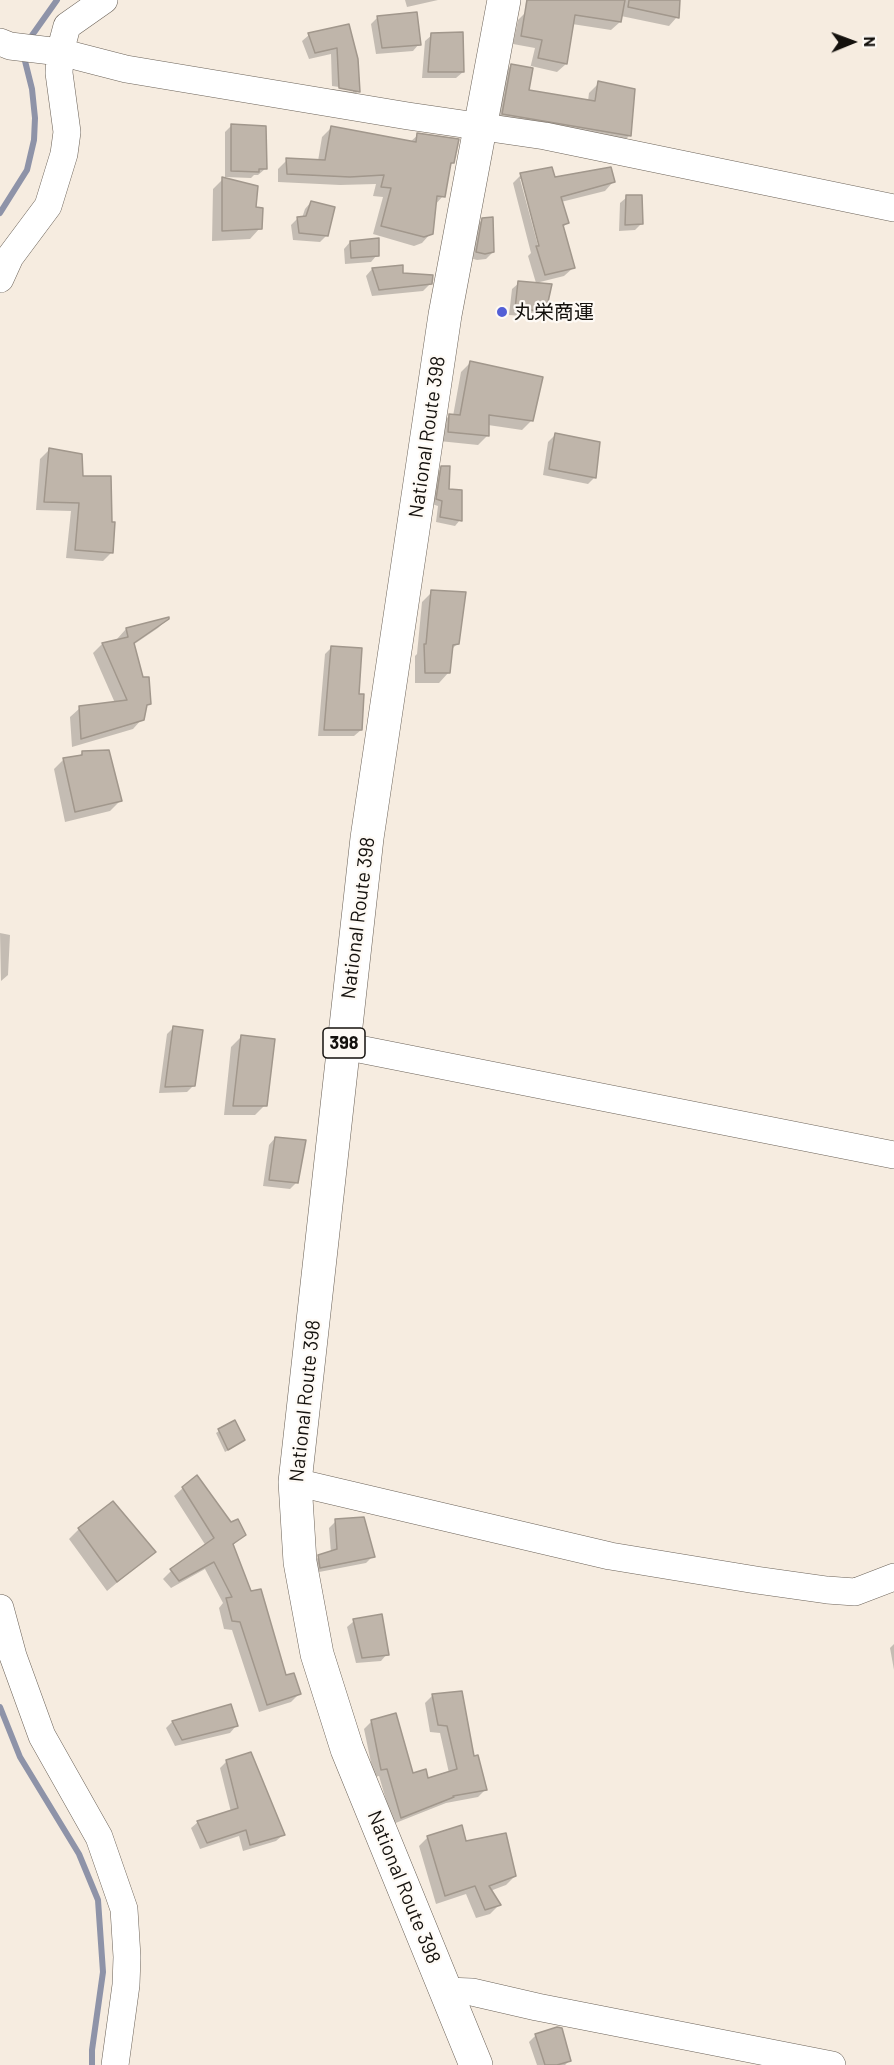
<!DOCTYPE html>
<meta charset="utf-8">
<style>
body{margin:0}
#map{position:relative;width:894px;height:2065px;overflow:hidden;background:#f6ece0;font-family:Barlow,sans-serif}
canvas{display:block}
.north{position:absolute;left:822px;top:12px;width:60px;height:60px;-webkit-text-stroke:4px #fefaf5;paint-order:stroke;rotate:89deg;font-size:16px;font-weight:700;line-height:24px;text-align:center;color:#14110d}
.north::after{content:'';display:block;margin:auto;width:21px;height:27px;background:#14110d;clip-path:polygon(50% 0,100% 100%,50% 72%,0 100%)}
</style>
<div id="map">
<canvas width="894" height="2065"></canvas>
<div class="north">N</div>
</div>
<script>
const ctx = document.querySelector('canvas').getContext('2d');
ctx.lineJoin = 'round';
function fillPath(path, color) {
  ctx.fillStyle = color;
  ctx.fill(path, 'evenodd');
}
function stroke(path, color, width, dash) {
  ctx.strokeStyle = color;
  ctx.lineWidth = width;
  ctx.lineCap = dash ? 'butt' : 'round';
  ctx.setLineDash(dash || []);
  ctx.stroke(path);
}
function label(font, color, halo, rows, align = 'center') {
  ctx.font = font + ' Barlow,"Noto Sans JP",sans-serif';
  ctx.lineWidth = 4.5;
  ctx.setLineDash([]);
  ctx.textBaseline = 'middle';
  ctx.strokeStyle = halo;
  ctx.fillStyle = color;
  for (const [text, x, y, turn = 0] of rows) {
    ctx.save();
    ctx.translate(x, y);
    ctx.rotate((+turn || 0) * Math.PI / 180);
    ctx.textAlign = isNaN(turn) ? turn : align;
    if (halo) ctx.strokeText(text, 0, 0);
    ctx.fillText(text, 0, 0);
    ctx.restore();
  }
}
fillPath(new Path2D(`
 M405 0H438L407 7Z
 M526 0H678L677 17 669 26 621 16 620 22 611 30 572 24 566 64 557 72 531 66 528 91 588 101 589 93 599 83 633 90 629 136 620 145 493 123 502 75 512 65 530 69 535 48 513 44 518 20 525 13Z
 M378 17 419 44 413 51 376 54 371 24Z
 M348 25 358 91 352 98 333 95 332 89 353 92V89L332 86 331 54 309 59 302 41 309 35Z
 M432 35 463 72 456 78H422L425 41Z
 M232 125 265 169 258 175H254L251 178 225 177V132Z
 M331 128 410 142 418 135 453 162 448 167 443 196 434 206 431 233 422 243 414 246 373 234 383 197 373 196 376 184 340 185 278 182V169L287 160 318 161 322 137Z
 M521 175 554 179 613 182 605 191 561 202 567 223 562 228 573 268 564 276 536 283 528 256 531 253 513 183ZM520 179H523L543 252 540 253Z
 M223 179 254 208 260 228 250 239 212 241 213 189Z
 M627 197 641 224 635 230 619 231 620 203Z
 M311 202 327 235 320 242 293 240 291 225 298 218H302L305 209Z
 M483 219 493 252 486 259 477 260 470 258 476 226Z
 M350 242 377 255 371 262 345 264 344 249Z
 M372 269 402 274 430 284 423 291 372 296 366 276Z
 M519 283 545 310 538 317 509 315 512 289Z
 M471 362 531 421 522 430 488 425V435L478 445 439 441 440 425 450 415 453 416 461 372Z
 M555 435 595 477 588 484 543 475 548 442Z
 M49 450 82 477 112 552 103 561 66 558 71 511 36 510 40 459Z
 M442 467 447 490 460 520 455 526 436 522 438 506 432 504 437 473Z
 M432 592 457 644 451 650 449 672 439 683H415V656L417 654 422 602Z
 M167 619 158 628 133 645 149 703 145 707 142 719 133 729 72 747 70 717 80 708 115 703 93 653 102 644 118 641 117 639 126 629Z
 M332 647 358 695 361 730 354 736H318L325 654Z
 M83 752 120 801 110 811 65 822 54 769 64 759 78 757Z
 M0 933 10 935 8 975 1 981Z
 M174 1027 193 1086 187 1092 159 1093 167 1034Z
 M241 1037 265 1105 255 1115H224L231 1047Z
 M275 1138 296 1183 290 1189 263 1186 269 1145Z
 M219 1431 240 1443 225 1452 216 1433Z
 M183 1488 244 1535 232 1546 285 1677 299 1694 291 1702 259 1712 232 1630 224 1629 219 1608 223 1603 205 1569 171 1588 163 1579 171 1571 206 1546 174 1496Z
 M336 1521 373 1556 366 1563 314 1573 312 1563 319 1557 331 1553 329 1528Z
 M79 1529 154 1552 107 1591 69 1539Z
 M354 1621 387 1654 381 1661 356 1663 347 1627Z
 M894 1644V1670L890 1648Z
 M433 1695 473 1758 485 1790 478 1797 446 1803 393 1824 379 1776 374 1777 364 1729 372 1721 412 1775 427 1780 449 1773 440 1733 430 1732 425 1703Z
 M230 1706 236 1726 230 1733 175 1746 166 1728 172 1722Z
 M226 1762 283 1835 276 1841 243 1851 239 1836 200 1849 191 1828 198 1822 231 1812 220 1768Z
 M428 1837 465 1843 515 1876 506 1885 490 1891 499 1905 490 1914 476 1918 466 1894 436 1904 419 1846Z
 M536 2035 570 2060 565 2065H537L529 2042Z`), '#0003');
stroke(new Path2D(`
 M28 41 57 0
 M0 213 27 170 34 140 35 118 32 89 25 61 26 54
 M0 1707 20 1757 79 1854 98 1900 103 1972 92 2050V2065`), '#8e93a8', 6);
const building = new Path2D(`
 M527 0H625L621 22 575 15 567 64 538 58 542 40 521 36Z
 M629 0H680L679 18 628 7Z
 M417 12 421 45 382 48 377 16Z
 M349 24 358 59 360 92 339 88 337 48 315 53 308 33Z
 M463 32 464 72H428L431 33Z
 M511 64 533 68 529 90 595 101 598 81 635 89 631 136 502 114Z
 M231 124 266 126 267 169H259V172L231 171Z
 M331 126 416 142 417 133 459 139 454 163H451L445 197 437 196 433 234 424 237 381 226 391 188 381 187 384 175 350 177 287 174 286 158 325 160Z
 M552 167 555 177 611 167 615 182 561 197 569 223 563 225 575 268 545 275 536 246H539L520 173Z
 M222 177 258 186 256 207 263 208 262 229 222 231Z
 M626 195H642L643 224 625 225Z
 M311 201 335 207 328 236 299 233 297 217 306 216Z
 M493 217 494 252 485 254 476 252 482 218Z
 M379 238V256L351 258 350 241Z
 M403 265V273L433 275 432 284 379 290 372 268Z
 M518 281 552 284 546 311 515 309Z
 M470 361 543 377 533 421 489 415V436L448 432 449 414 460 415Z
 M555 433 600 442 596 478 549 469Z
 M49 448 82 454 83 476H111L112 522H115L113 553 75 550 79 503 44 502Z
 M441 466H450L449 489 462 490V521L440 517 442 501 436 499Z
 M431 590 466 592 459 644 453 645 450 673H425L424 644H426Z
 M169 617V619L134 643 143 677H149L151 704 147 705 144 720 81 739 79 706 127 700 102 643 128 637 126 628Z
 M331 646 362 648 359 694H364L362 730H324Z
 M109 750 122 801 75 812 63 758 82 755V751Z
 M173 1026 203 1030 195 1086 165 1087Z
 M241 1035 275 1039 267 1106H233Z
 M275 1137 306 1140 298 1183 269 1180Z
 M235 1420 245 1440 228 1450 218 1429Z
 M197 1475 231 1522 238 1519 246 1535 233 1544 251 1591 261 1589 286 1675 294 1673 301 1694 267 1705 240 1622 232 1621 226 1598 232 1597 214 1562 179 1581 170 1569 214 1538 182 1487Z
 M113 1501 156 1552 117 1582 78 1528Z
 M364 1517 375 1557 320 1568 318 1555 337 1549 335 1519Z
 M382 1614 389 1655 362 1658 353 1619Z
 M462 1691 474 1756 478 1755 487 1790 453 1796 454 1797 401 1818 387 1769 381 1770 371 1720 396 1713 413 1773 426 1769 428 1778 457 1769 447 1726 438 1725 432 1694Z
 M231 1704 238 1726 182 1740 172 1721Z
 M251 1752 285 1835 250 1845 246 1830 207 1843 197 1821 238 1808 226 1760Z
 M462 1825 466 1841 506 1833 516 1876 489 1886 501 1905 485 1910 475 1886 445 1896 427 1836Z
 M557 2027 562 2028 571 2061 557 2065H545L535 2034Z`);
fillPath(building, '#bfb5aa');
stroke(building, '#a1978c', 1.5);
const minor = new Path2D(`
 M0 42 10 46 60 52 126 69 408 116 545 136 894 208
 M0 279 10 257 48 206 64 154 67 132 59 73 60 52 67 26 104 0
 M344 1046 894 1155
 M295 1482 610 1556 756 1580 827 1590 855 1592 894 1577
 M0 1608 13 1656 42 1736 99 1837 124 1909 127 1957 126 1985 115 2065
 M446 1991 472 1992 537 2007 832 2065`);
const highway = new Path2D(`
 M476 2065 347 1749 317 1654 300 1562 295 1482 367 838 445 315 504 0`);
stroke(minor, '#6c6359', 28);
stroke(highway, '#6c6359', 34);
stroke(minor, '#fff', 27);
stroke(highway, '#fff', 33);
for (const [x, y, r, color] of [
 [502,312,6,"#535fd6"]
]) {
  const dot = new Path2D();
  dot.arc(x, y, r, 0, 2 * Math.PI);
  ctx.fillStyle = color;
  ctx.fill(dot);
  stroke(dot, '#fefaf5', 2);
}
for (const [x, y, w] of [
 [344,1043,42]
]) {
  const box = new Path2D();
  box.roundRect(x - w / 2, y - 15, w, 30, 4.5);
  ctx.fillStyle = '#fefaf5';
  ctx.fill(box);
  stroke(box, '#14110d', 1.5);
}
label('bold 18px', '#14110d', null, [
 ["398",344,1043]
]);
label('20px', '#14110d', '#fefaf5', [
 ["丸栄商運",514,312]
], 'left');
label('20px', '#14110d', '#fefaf5', [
 ["National Route 398",427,437,-82],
 ["National Route 398",358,918,-83],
 ["National Route 398",305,1401,-84],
 ["National Route 398",404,1887,68]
]);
</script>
